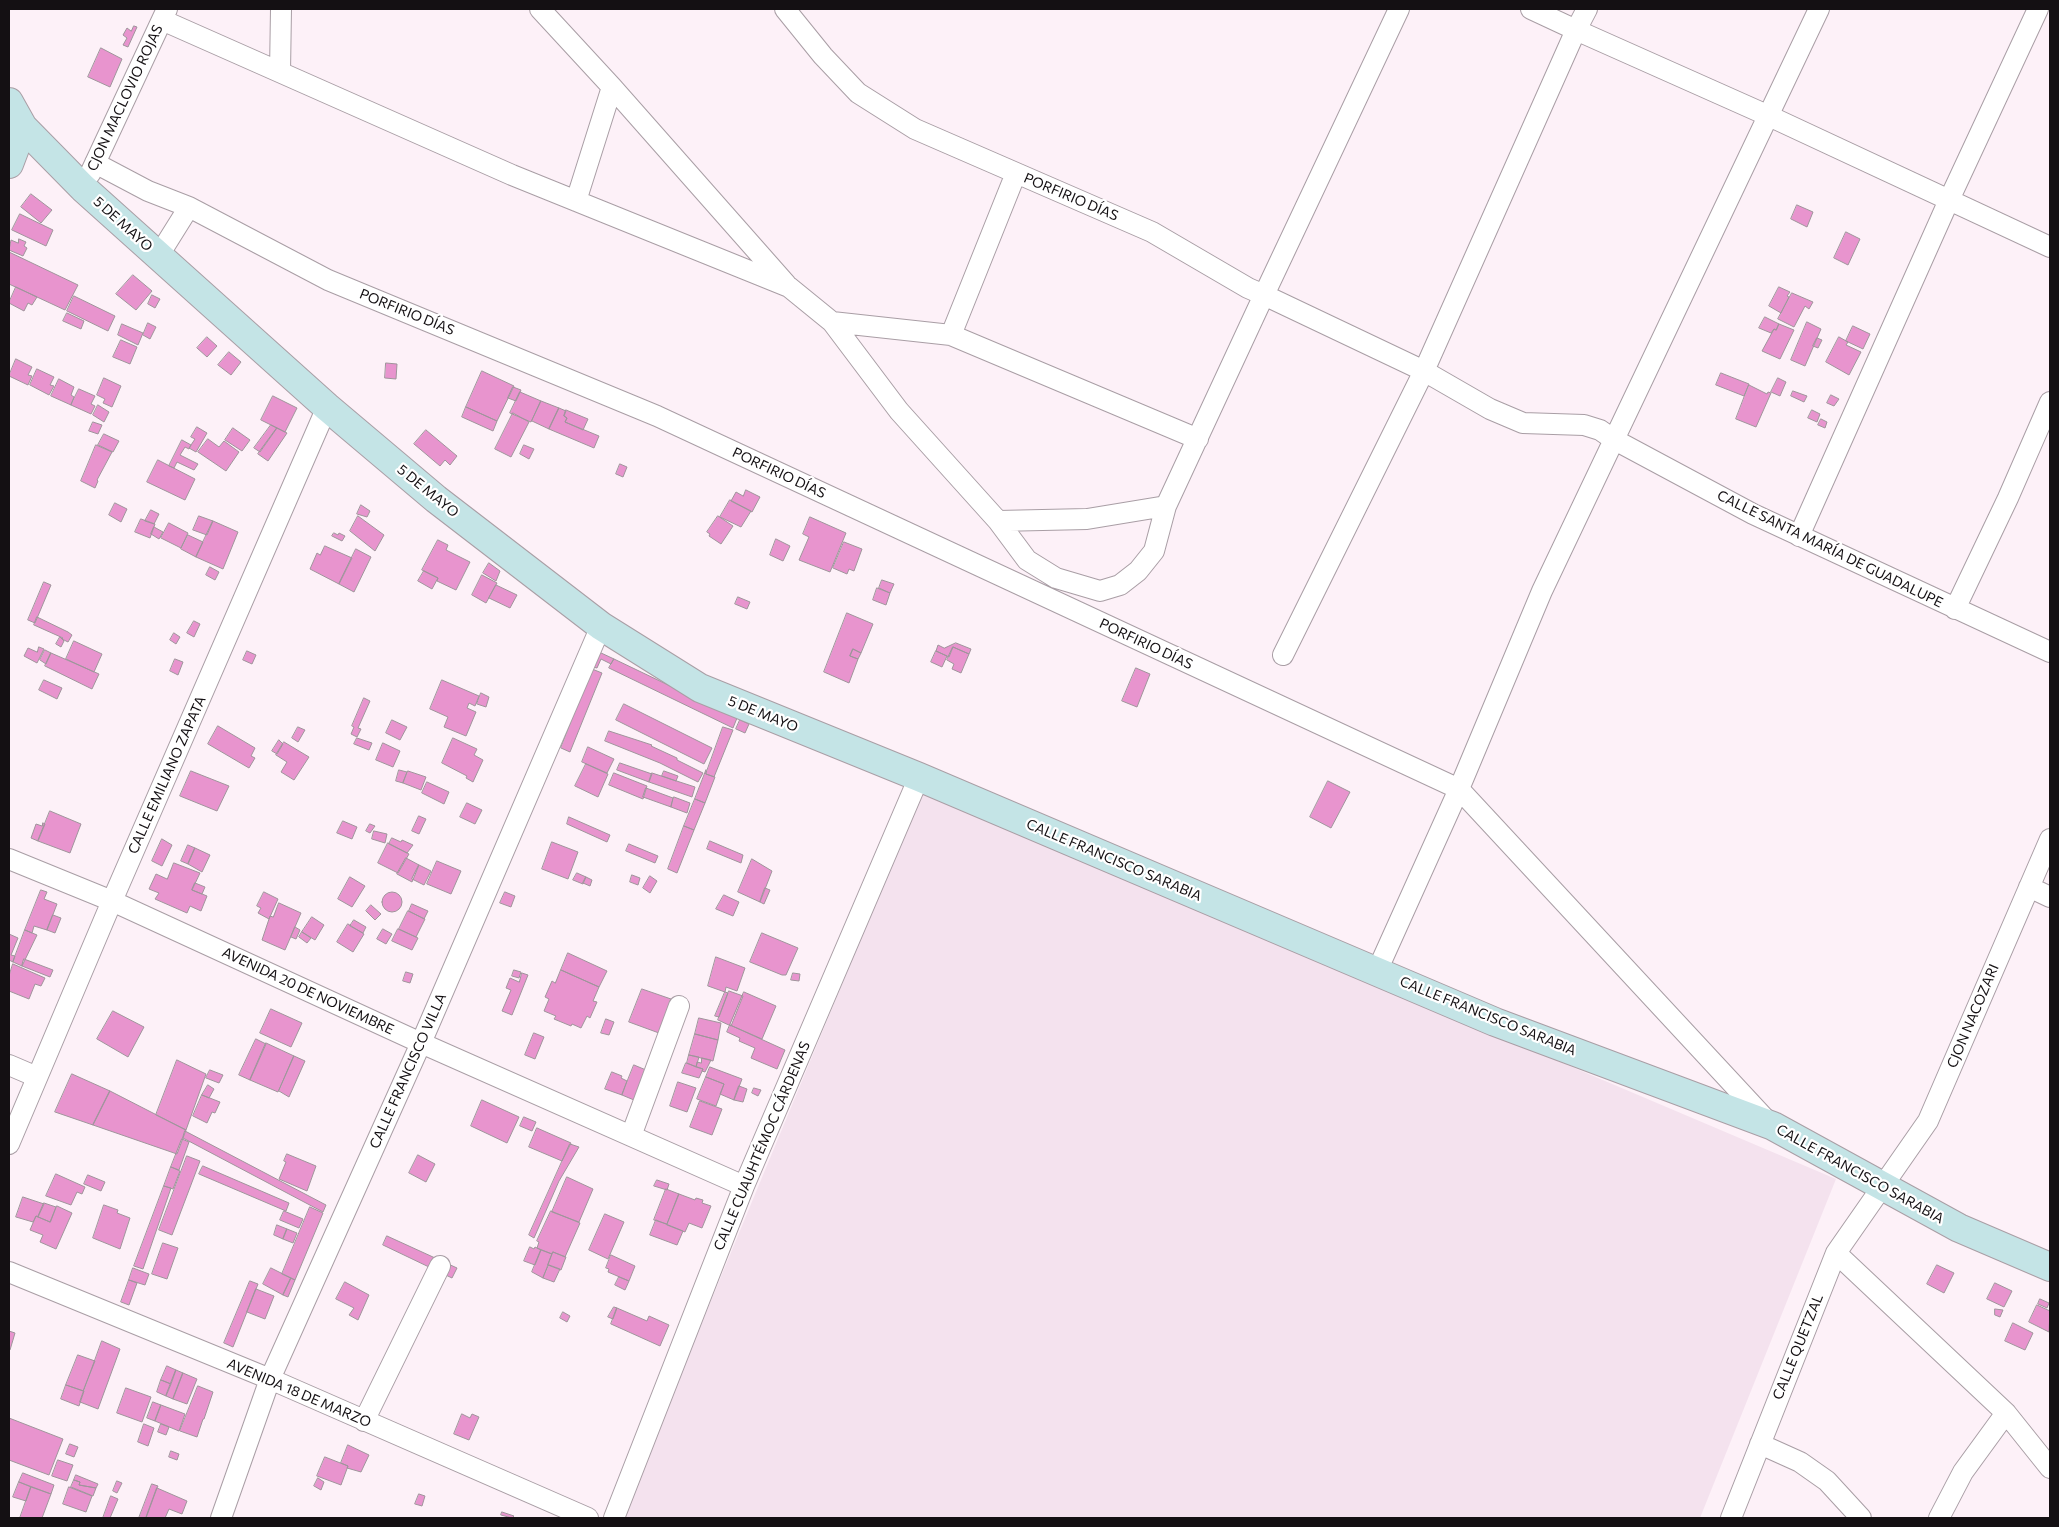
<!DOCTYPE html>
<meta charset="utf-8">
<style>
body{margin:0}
#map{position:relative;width:2059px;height:1527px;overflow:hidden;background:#fdf1f8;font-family:Commissioner,sans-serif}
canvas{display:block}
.frame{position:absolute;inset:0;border:10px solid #141013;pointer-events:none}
</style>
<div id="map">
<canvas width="2059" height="1527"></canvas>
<div class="frame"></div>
</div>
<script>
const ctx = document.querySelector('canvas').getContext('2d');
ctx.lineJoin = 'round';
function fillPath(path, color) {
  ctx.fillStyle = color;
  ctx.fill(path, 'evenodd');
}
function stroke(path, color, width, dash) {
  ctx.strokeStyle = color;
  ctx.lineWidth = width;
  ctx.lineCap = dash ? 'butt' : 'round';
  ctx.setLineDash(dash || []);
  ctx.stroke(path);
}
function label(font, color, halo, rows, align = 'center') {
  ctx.font = font + ' Commissioner,sans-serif';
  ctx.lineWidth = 4.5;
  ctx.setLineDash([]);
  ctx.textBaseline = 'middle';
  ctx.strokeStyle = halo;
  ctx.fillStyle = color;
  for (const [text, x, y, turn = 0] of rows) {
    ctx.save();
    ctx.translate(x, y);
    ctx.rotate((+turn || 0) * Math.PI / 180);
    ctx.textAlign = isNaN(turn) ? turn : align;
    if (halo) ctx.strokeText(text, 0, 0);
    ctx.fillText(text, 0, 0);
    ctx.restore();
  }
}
fillPath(new Path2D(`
 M922 791 1836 1179 1700 1518H621Z`), '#f4e2ee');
const building = new Path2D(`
 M134 26 137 27 128 47 123 45 127 38 123 35 127 28 131 31Z
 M101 48 122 59 110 87 88 77Z
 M31 194 52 210 41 223 21 207Z
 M1797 205 1813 212 1807 227 1791 219Z
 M20 214 53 230 46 246 12 230Z
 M1846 232 1860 239 1848 265 1834 258Z
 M19 239 26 242 24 246 27 248 23 256 9 250 11 240 18 243Z
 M9 252 78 285 65 310 9 284Z
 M133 275 152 291 136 310 116 294Z
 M16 287 37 297 32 305 28 303 24 311 9 303Z
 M1779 287 1790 292 1787 296 1789 297 1781 313 1769 306Z
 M1792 293 1813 302 1809 309 1805 306 1794 327 1778 319Z
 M152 295 160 299 155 308 148 304Z
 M74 296 115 316 108 331 67 311Z
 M67 313 84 321 81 329 63 321Z
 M1765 317 1779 324 1776 330 1774 329 1771 333 1759 328Z
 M1807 322 1821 329 1805 366 1791 360Z
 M148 323 156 327 150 339 143 335Z
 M122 324 143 333 138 345 118 335Z
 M1779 324 1794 330 1780 359 1762 351 1774 329 1776 330Z
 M1853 326 1870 334 1863 349 1846 341Z
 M207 337 217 346 207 357 197 348Z
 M1839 337 1848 342 1846 345 1861 352 1849 375 1826 362Z
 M1817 338 1822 340 1818 348 1813 346Z
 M121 340 137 347 130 364 113 357Z
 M229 352 241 362 231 375 218 365Z
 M16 359 32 367 28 375 32 376 28 385 9 376Z
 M386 363 397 364 396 379 385 378Z
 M37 369 54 377 50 385 54 386 49 395 30 385Z
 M482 371 514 386 497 421 466 407Z
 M1721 373 1749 384 1744 396 1716 385Z
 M104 378 121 386 112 407 103 403 105 399 97 395Z
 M1778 378 1786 382 1780 396 1771 392Z
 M59 379 74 387 71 395 74 397 71 405 51 396Z
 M1749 385 1767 394 1768 392 1771 393 1756 427 1736 419Z
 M513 387 521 390 516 401 508 398Z
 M79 389 95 396 91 404 95 406 91 414 71 405Z
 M1793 391 1807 396 1804 402 1791 396Z
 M520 392 541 401 531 422 510 413Z
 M1831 395 1839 399 1834 406 1827 403Z
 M273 396 297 408 285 432 261 420Z
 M541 401 559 408 549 429 532 421Z
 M98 405 109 412 104 422 93 415Z
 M466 407 497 421 493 431 462 417Z
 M559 408 566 411 564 416 567 418 565 422 599 436 594 448 549 429Z
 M566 410 588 419 583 430 565 422 567 418 564 416Z
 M1812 410 1820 414 1817 422 1808 418Z
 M513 413 529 422 511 457 495 449Z
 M1821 419 1827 422 1825 428 1818 425Z
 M93 422 102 425 98 434 89 431Z
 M271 425 277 428 260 452 254 448Z
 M197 427 207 433 196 452 189 448 195 439 191 437Z
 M233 428 250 440 242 451 225 440Z
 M277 428 287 433 268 461 258 454Z
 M426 430 457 456 450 465 445 460 440 466 414 444Z
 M104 434 119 441 113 452 98 445Z
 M208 439 219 447 224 441 239 452 226 471 198 452Z
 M182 440 191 445 189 449 185 447 180 455 198 464 194 470 177 462 174 468 169 466Z
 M96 445 112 452 97 480 98 481 95 488 81 481Z
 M524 445 534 449 529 459 520 454Z
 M158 460 195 479 185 500 147 482Z
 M620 464 627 467 623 477 616 474Z
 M746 490 760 497 752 512 731 501 736 492 743 496Z
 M730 500 751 511 741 527 720 517Z
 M115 503 127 509 121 522 109 515Z
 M361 505 370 511 367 517 357 514Z
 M151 510 159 514 154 524 145 521Z
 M199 516 213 521 207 535 193 530Z
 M358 516 384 535 375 551 350 531Z
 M718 516 733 526 721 544 709 536 710 534 707 532Z
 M810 517 846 533 830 572 799 560 809 537 803 534Z
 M141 519 155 524 150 538 135 532Z
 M213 521 238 532 223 569 196 557Z
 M169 523 188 533 181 548 161 538Z
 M154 527 163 532 159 539 151 534Z
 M334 533 338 535 339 533 345 536 342 541 332 536Z
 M188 535 203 542 196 557 181 549Z
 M776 539 790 546 783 561 770 555Z
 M438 540 448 545 446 550 470 562 456 590 437 581 438 578 422 570Z
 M844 542 862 549 854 571 849 569 847 574 833 568Z
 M325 546 352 558 339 584 310 569 317 553 320 555Z
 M356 549 371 557 354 592 339 584Z
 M489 563 500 571 496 581 483 573Z
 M210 567 219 572 215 580 206 575Z
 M424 571 438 578 432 589 418 581Z
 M482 575 497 583 486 603 472 595Z
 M882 580 894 584 890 593 879 588Z
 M44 582 51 585 35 623 28 620Z
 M496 585 517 595 510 608 489 598Z
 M877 588 890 593 886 605 873 600Z
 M738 597 750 602 747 609 735 604Z
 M847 613 873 624 861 653 853 649 850 656 858 659 849 683 824 672Z
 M37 617 68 632 72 635 68 642 62 639 63 638 34 625Z
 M194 621 200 624 194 637 187 633Z
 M174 633 180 637 176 644 170 640Z
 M60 637 64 641 61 647 56 644Z
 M74 641 102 654 94 672 66 659Z
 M956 643 971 649 969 654 953 647 949 657 936 651 938 645 944 648Z
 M39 647 44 649 37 663 24 656 28 648 37 652Z
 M953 647 969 654 961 673 952 669 954 664 947 660Z
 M853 649 861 653 858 659 850 656Z
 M45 650 51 653 46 664 40 660Z
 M247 651 256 655 252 664 243 660Z
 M936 651 947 656 942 667 931 662Z
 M599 652 614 659 611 664 601 659 597 668 593 667Z
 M51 653 99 674 92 689 45 666Z
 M175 659 183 662 178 675 170 671Z
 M614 659 737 718 733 728 609 668Z
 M1136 668 1150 674 1137 707 1122 701Z
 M592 669 602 673 570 752 561 748Z
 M44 680 62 688 57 699 39 690Z
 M442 680 479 696 475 706 469 703 467 708 476 712 466 736 444 727 448 717 430 709Z
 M481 693 489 697 486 707 477 704Z
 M364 698 370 701 358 728 361 729 357 737 351 734 354 727 352 726Z
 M624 704 712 748 704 764 616 720Z
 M392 720 407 727 400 740 386 733Z
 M740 720 749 724 745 733 736 729Z
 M218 726 255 748 251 756 255 758 249 768 208 744Z
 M298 727 305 730 298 742 292 738Z
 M723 727 733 730 714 777 706 774Z
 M609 731 652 745 651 746 677 758V760L703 773 698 782 660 763 605 741Z
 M357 738 372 743 369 750 354 744Z
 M453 738 477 749 474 755 483 760 473 782 466 778 467 776 442 763Z
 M279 740 283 744 277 754 272 751Z
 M284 742 309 757 294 780 281 772 287 762 276 755Z
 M383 743 400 751 393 767 376 760Z
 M588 747 614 759 607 773 582 762Z
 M620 763 652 774 649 782 617 770Z
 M586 764 608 774 598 797 575 786Z
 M399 770 407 772 403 783 396 781Z
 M706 770V774L715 777 705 803 695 799Z
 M191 771 229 786 217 811 180 796Z
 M408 771 426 777 421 790 403 783Z
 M664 771 678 776 676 781 662 776Z
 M614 773 647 786 643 799 609 785Z
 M652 773 695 787 692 797 649 782Z
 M1328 781 1350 792 1331 828 1310 817Z
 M427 782 449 792 444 804 422 793Z
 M646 788 673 798 671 807 643 797Z
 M674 797 690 803 687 813 671 807Z
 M695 799 705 803 694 830 684 826Z
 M467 803 482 810 475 824 460 817Z
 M50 811 81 824 70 853 38 841Z
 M419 816 426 819 419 834 412 831Z
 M569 817 610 835 607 842 567 824Z
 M343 821 357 827 352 839 337 833Z
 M43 823 45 824 38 841 31 838 36 824 42 826Z
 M370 824 375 826 370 833 366 831Z
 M684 826 694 830 677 873 668 869Z
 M374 831 387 834 385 843 372 839Z
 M392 838 401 842 402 840 413 845 407 853 389 844Z
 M162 839 172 845 162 866 152 861Z
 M710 841 743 855 741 863 707 849Z
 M552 842 578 852 568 879 542 869Z
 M388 843 409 854 398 873 378 863Z
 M629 844 658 856 655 863 626 851Z
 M188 845 195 848 188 864 181 861Z
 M195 848 210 855 202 872 188 864Z
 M406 858 419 865 412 882 397 874Z
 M752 859 772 871 760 902 738 892Z
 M437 861 461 871 451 894 427 884Z
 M174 863 200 873 192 890 207 896 201 911 190 906 187 913 155 899 159 893 149 889 156 874 167 879Z
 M419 865 431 871 424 885 412 879Z
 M577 873 586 877 583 884 573 880Z
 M632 875 640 878 638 885 630 882Z
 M650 876 657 881 650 893 643 888Z
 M350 877 365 886 352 907 338 899Z
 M586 877 592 880 590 886 583 883Z
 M195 883 205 887 202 894 192 890Z
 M765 888 770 890 764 904 760 902Z
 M41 890 47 892 44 899 57 904 47 930 34 926 32 933 25 930Z
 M264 892 278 899 269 919 258 913 261 908 257 906Z
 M505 892 515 896 511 907 500 903Z
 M382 902a10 10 0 1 1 20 0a10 10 0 1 1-20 0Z
 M724 895 739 902 733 916 716 909Z
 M279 903 301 913 285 950 262 940 270 916 273 917Z
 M412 904 428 911 424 919 409 911Z
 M371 905 381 914 375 920 366 911Z
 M408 911 425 919 416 937 399 929Z
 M53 915 61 918 55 933 47 930Z
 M312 917 324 925 315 940 302 932Z
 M354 920 366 927 363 933 350 926Z
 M348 924 364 934 353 952 337 942Z
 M295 927 300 930 296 939 291 937Z
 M383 929 392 934 386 944 377 939Z
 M398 929 418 938 412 950 392 941Z
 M25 930 37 935 22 966 13 962Z
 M302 932 311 938 307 943 299 937Z
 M762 933 798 948 786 975H782L750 962Z
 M9 934 18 938 11 955 15 956 13 962 9 960Z
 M568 953 607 971 599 987 561 970Z
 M716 957 745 968 737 991 726 987 725 992 708 986Z
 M24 959 53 970 50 977 22 966Z
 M13 964 45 978 41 986 35 984 29 999 9 991V976Z
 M514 970 521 972 519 978 512 976Z
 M561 970 599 987 593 1001 597 1002 590 1018 587 1016 581 1028 572 1024 571 1026 554 1019 556 1016 544 1011 549 999 545 997 552 981 555 983Z
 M406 972 413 974 410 983 403 981Z
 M522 973 528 975 512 1015 502 1011 511 990 506 988 510 978 519 982Z
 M793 973 800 974 799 981 791 980Z
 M642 989 671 999 659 1033 629 1022Z
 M729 991 743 996 731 1026 718 1020Z
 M725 992 728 993 719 1017 715 1016Z
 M744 992 776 1006 762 1039 730 1025Z
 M271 1009 302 1023 291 1047 260 1033Z
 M113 1011 144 1027 128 1057 97 1039Z
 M699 1018 721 1023 718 1040 695 1034Z
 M606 1019 614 1022 609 1035 601 1033Z
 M730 1025 785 1050 777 1069 751 1058 755 1048 739 1041 740 1038 727 1032Z
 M534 1033 544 1037 535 1059 525 1055Z
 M695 1034 718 1040 713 1061 689 1055Z
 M256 1039 266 1044 250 1080 239 1075Z
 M266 1043 294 1056 278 1092 250 1080Z
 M689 1055 699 1057 696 1067 687 1063Z
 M294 1056 305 1061 289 1097 279 1091Z
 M702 1058 711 1060 705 1072 702 1071 703 1069 696 1067 697 1062 701 1063Z
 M177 1060 206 1074 186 1130 156 1115Z
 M686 1063 703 1069 699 1078 682 1073Z
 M634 1065 646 1070 634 1100 622 1095Z
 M710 1067 742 1079 734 1100 720 1094 724 1084 706 1077Z
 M210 1070 223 1075 219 1083 206 1078Z
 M612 1072 622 1076 621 1078 627 1081 622 1095 605 1089Z
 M72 1074 110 1091 93 1125 55 1112Z
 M706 1077 724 1084 716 1106 697 1099Z
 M678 1082 696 1088 687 1112 670 1106Z
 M208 1085 214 1089 209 1098 202 1095Z
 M739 1086 747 1089 743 1102 734 1100Z
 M754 1088 761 1090 758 1096 752 1093Z
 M110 1091 186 1130 177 1154 93 1125Z
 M202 1095 220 1102 215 1113 212 1112 207 1123 193 1116Z
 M482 1100 519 1117 507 1143 471 1126Z
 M700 1101 722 1109 712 1135 690 1127Z
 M524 1117 536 1122 532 1131 520 1126Z
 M537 1128 571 1143 562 1161 529 1147Z
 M185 1131 326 1205 323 1212 183 1138Z
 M182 1139 189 1142 179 1170 171 1167Z
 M570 1144 579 1147 559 1181 534 1238 529 1235Z
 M287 1154 316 1166 307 1191 279 1179 286 1162 284 1161Z
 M418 1155 435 1164 426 1182 409 1173Z
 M187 1156 200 1161 172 1235 159 1230Z
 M203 1166 289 1203 286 1211 199 1174Z
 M171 1167 180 1171 173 1189 164 1186Z
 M56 1174 85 1187 82 1194 77 1192 71 1205 46 1196Z
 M88 1175 105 1182 101 1191 84 1184Z
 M567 1177 593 1189 579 1222 552 1212Z
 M657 1180 669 1184 667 1190 654 1186Z
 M164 1186 171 1188 143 1269 134 1266Z
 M666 1189 679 1194 667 1224 654 1220Z
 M679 1194 695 1200 696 1198 703 1200 702 1203 711 1206 702 1228 689 1223 685 1232 667 1225Z
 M23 1197 44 1204 38 1217 36 1216 33 1222 16 1217Z
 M44 1203 56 1207 50 1222 38 1217Z
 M104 1205 118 1210 117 1213 130 1218 120 1249 93 1238Z
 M57 1206 72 1213 56 1249 40 1242 43 1235 30 1230 36 1216 50 1222Z
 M310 1207 323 1213 295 1280 282 1274Z
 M284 1211 303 1219 299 1228 280 1220Z
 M551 1211 580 1223 565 1257 553 1252 552 1254 537 1248 539 1242 537 1241Z
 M605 1214 624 1222 608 1259 589 1250Z
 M656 1220 683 1231 677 1245 650 1235Z
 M277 1225 287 1229 283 1239 274 1235Z
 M287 1229 297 1233 293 1243 283 1239Z
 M387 1236 457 1268 452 1278 383 1245Z
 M163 1243 178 1248 167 1279 152 1274Z
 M530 1247 534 1249 535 1247 541 1250 535 1265 524 1261Z
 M541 1250 552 1254 543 1278 532 1272Z
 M553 1252 566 1257 561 1270 548 1265Z
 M611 1255 635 1266 629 1281 608 1272 609 1269 606 1268Z
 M549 1265 560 1269 554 1282 543 1278Z
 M1937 1265 1954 1273 1944 1293 1927 1284Z
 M133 1268 149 1274 145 1285 129 1280Z
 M271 1268 291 1278 283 1295 263 1284Z
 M619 1277 629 1281 625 1290 615 1285Z
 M291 1278 295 1280 288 1297 283 1295Z
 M129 1280 137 1283 129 1305 121 1302Z
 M250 1281 258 1284 233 1347 224 1343Z
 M345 1282 369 1295 358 1320 349 1315 354 1308 336 1299Z
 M1995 1283 2012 1291 2004 1307 1987 1299Z
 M256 1289 274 1296 265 1319 247 1312Z
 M2040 1299 2049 1303 2047 1308 2038 1304Z
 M2037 1305 2050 1311 2049 1332 2029 1322Z
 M614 1307 617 1308 613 1319 608 1317Z
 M617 1308 647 1321 649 1316 669 1325 660 1346 611 1324Z
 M1995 1309 2003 1310 2000 1317 1995 1315Z
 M563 1312 570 1316 567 1322 560 1318Z
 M2013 1323 2033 1333 2025 1350 2005 1341Z
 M9 1331 15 1333 10 1350H9Z
 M102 1341 120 1349 98 1409 80 1402Z
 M78 1355 95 1361 83 1391 66 1385Z
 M167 1366 176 1370 171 1384 161 1380Z
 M176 1370 183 1373 173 1399 166 1396Z
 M183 1373 197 1379 187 1404 173 1399Z
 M161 1380 171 1384 166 1396 157 1392Z
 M66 1385 84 1391 79 1406 61 1399Z
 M198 1386 213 1392 204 1419H203L197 1437 180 1431Z
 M126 1388 151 1397 142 1422 117 1413Z
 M153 1402 161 1405 155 1421 147 1418Z
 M161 1405 185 1414 179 1431 155 1421Z
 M462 1414 470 1418 472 1414 479 1417 469 1440 454 1434Z
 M9 1418 63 1439 49 1475 9 1460Z
 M144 1424 154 1428 148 1446 138 1442Z
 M161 1424 169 1427 166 1435 158 1432Z
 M70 1444 78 1447 74 1457 66 1454Z
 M348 1445 369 1455 361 1472 347 1468 348 1466 341 1463Z
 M171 1451 179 1454 177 1460 169 1457Z
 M325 1457 348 1466 341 1485 317 1476Z
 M58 1460 73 1465 67 1481 52 1476Z
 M23 1473 54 1485 51 1494 19 1482Z
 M76 1475 98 1484 96 1488 79 1485 80 1482 74 1480Z
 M318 1478 324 1482 321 1490 314 1486Z
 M74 1480 80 1482 79 1485 96 1488 93 1496 71 1487Z
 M117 1481 122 1483 117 1493 113 1491Z
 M19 1482 31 1487 26 1501 13 1497Z
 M152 1484 158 1486 157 1488 146 1518H139Z
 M31 1487 51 1494 42 1518H20Z
 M69 1487 92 1496 86 1512 63 1504Z
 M157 1488 187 1501 182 1514 169 1509 165 1518H146Z
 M419 1494 425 1496 422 1506 415 1504Z
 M111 1496 118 1499 110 1518H103Z
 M502 1512 514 1516 512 1518 501 1515Z`);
fillPath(building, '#e894ce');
stroke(building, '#9f949b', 1);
const street = new Path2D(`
 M540 9 612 87 786 284
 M785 9 823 56 858 93 915 129 1152 232 1248 288 1264 295 1399 9
 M1531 9 1576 30 1587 9
 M162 20 512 175 789 287 832 322 899 411 998 521 1027 560 1056 578 1100 591 1120 585 1138 571 1154 551 1166 506 1264 295 1424 371 1490 409 1523 423 1584 425 1600 430 1613 439 1753 514 2050 652
 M280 72 281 9
 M95 163 148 191 189 207 328 280 657 416 1459 789 1770 1124
 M90 174 167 9
 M576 201 612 87
 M159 255 189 207
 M832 322 951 335 1198 439
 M951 335 1016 173
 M998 521 1087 519 1166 506
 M1799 536 1949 200 2038 9
 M1955 609 2008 498 2050 402
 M1283 655 1424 371 1576 30 1769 116 2050 247
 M9 859 112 901 421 1043 744 1186
 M2029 887 2050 897
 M1377 971 1459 789 1542 591 1819 9
 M9 1065 37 1077
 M631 1136 679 1006
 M9 1144 112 901 327 407
 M1836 1253 2006 1413 2050 1468
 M9 1272 270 1379 588 1518
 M364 1421 440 1266
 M1760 1444 1800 1462 1827 1481 1861 1518
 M221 1518 270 1379 421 1043 601 626
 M614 1518 744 1186 919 777
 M1731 1518 1836 1253 1928 1121 2050 839
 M1939 1518 1963 1472 2006 1413`);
const secondary = new Path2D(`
 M9 102 23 127 83 188 327 407 436 499 601 626 700 688 919 777 1495 1022 1773 1126 1959 1228 2050 1267
 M9 164 23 127`);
stroke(street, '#a99ea5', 22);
stroke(secondary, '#a99ea5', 30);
stroke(street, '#fff', 20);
stroke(secondary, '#c4e4e6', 28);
label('14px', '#141013', '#fff', [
 ["CJON MACLOVIO ROJAS",125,98,-65],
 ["PORFIRIO DÍAS",1071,197,23],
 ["5 DE MAYO",123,224,42],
 ["PORFIRIO DÍAS",407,312,22],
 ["PORFIRIO DÍAS",779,473,25],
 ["5 DE MAYO",428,491,39],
 ["CALLE SANTA MARÍA DE GUADALUPE",1830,549,26],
 ["PORFIRIO DÍAS",1146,644,25],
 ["5 DE MAYO",763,714,22],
 ["CALLE EMILIANO ZAPATA",167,775,-66],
 ["CALLE FRANCISCO SARABIA",1114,860,23],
 ["AVENIDA 20 DE NOVIEMBRE",308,991,25],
 ["CALLE FRANCISCO SARABIA",1488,1016,22],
 ["CJON NACOZARI",1973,1016,-67],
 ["CALLE FRANCISCO VILLA",408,1071,-66],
 ["CALLE CUAUHTÉMOC CÁRDENAS",762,1146,-67],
 ["CALLE FRANCISCO SARABIA",1860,1174,29],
 ["CALLE QUETZAL",1798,1347,-68],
 ["AVENIDA 18 DE MARZO",299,1393,23]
]);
</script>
